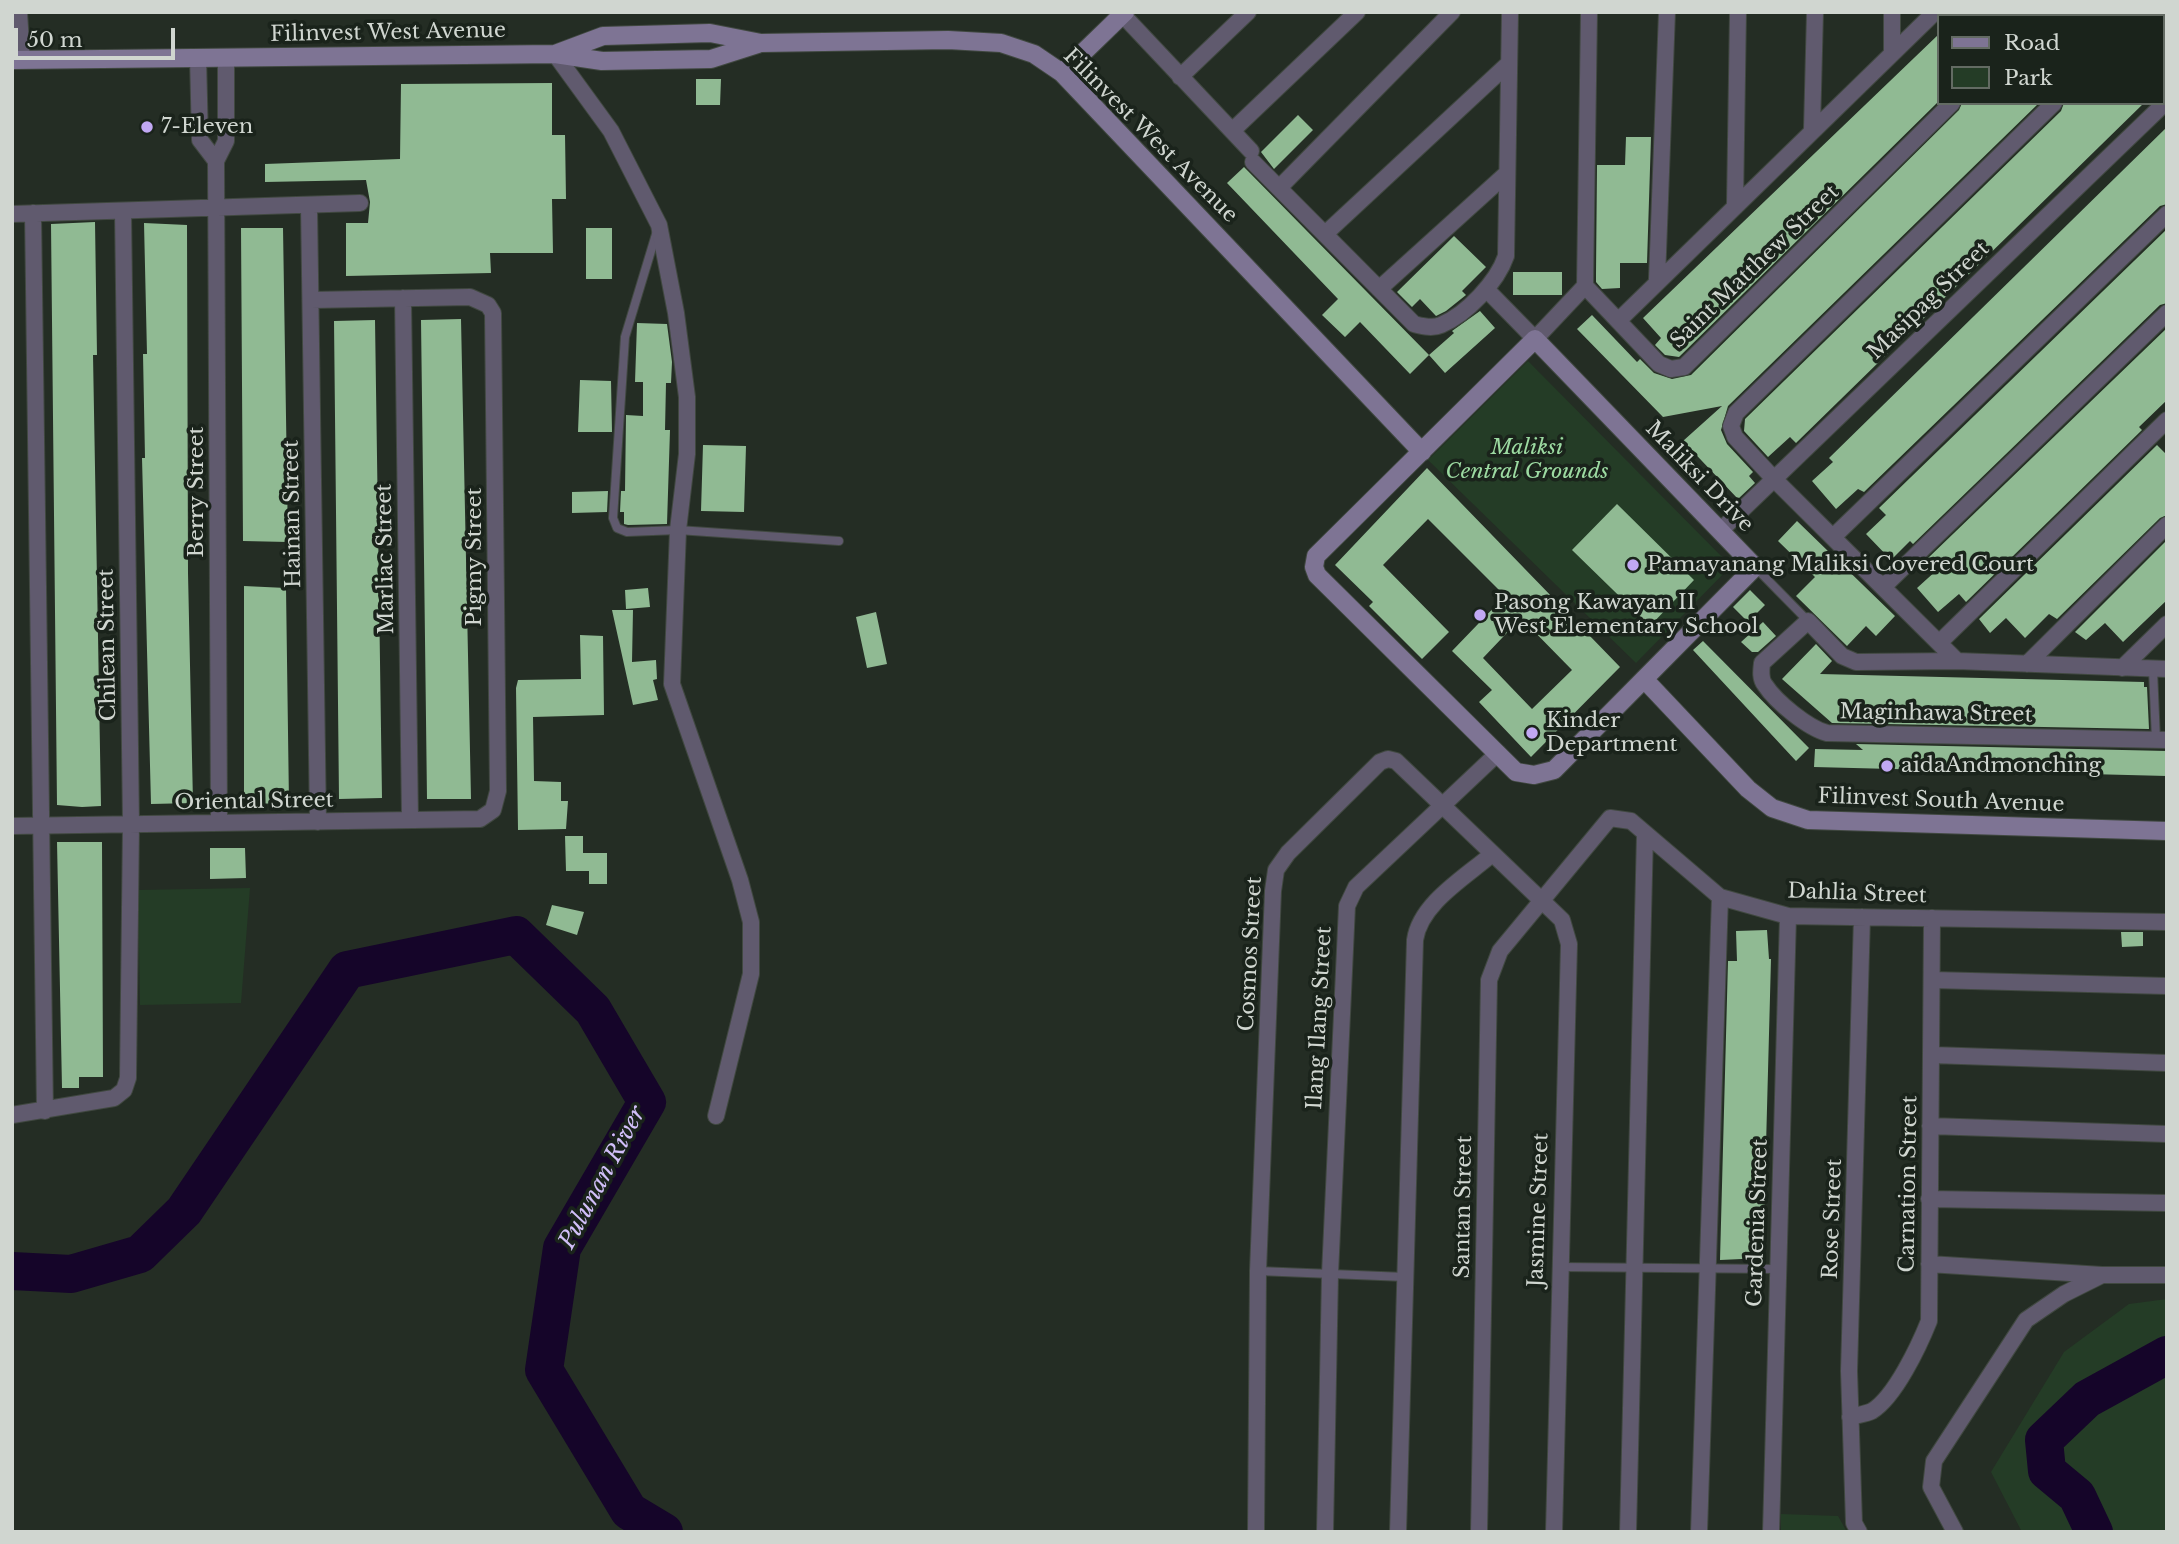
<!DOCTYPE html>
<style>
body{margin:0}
#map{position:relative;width:2179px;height:1544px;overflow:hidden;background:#242d24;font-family:"Libre Baskerville",serif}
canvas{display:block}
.frame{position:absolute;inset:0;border:14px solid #d0d6d0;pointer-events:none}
.legend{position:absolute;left:1937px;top:14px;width:228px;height:91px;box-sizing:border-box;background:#1a231b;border:2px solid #636b63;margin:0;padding:9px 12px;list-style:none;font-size:21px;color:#d0d6d0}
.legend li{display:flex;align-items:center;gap:14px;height:35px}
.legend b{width:35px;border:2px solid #636b63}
.scale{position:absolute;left:14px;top:28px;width:161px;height:32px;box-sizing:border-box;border:4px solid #d0d6d0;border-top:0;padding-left:9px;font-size:21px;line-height:24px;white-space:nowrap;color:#d0d6d0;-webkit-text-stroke:5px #1a231b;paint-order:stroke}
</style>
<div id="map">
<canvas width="2179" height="1544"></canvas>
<div class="frame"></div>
<ul class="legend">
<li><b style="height:9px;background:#7e7494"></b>Road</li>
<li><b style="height:19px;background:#243c26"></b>Park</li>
</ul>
<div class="scale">50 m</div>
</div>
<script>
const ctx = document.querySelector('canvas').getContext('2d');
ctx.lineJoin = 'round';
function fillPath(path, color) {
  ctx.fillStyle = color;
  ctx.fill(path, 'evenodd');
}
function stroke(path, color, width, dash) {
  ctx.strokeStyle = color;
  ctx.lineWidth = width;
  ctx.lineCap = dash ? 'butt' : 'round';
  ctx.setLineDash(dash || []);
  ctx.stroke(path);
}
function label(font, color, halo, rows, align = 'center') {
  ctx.font = font + ' "Libre Baskerville",serif';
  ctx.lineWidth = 7;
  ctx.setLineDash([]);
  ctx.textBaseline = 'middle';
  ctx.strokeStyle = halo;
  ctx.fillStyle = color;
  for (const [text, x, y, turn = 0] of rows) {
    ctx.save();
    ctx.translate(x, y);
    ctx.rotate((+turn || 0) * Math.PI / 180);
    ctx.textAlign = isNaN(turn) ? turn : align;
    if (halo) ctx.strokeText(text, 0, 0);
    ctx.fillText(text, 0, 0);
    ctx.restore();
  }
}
fillPath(new Path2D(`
 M1528 361 1731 566 1636 663 1428 460Z
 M250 888 241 1003 140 1005 138 890Z
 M2167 1299V1532H2022L1991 1472 2064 1352 2129 1304Z
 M1781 1514 1838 1516 1847 1532H1781Z`), '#243c26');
stroke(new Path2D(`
 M12 1271 71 1274 140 1254 184 1211 347 970 516 935 593 1010 647 1102 562 1248 544 1370 629 1511 664 1532
 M2094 1532 2077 1496 2047 1471 2044 1440 2087 1399 2167 1355`), '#150529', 38);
fillPath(new Path2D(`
 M1939 34V101L1679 357 1665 355 1655 345 1661 338 1643 318Z
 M696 79H721L720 105H696Z
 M552 83V135H565L566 199H552L553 253H490L491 273 346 276V223H368L370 202 366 180 265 182V164L400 159 401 84Z
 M1962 103H2039L1728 406 1721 430 1727 444 1753 472 1749 476 1755 483 1738 499 1683 441 1722 406 1663 417 1577 329 1592 315 1637 362 1640 359 1654 373 1672 379 1691 375 1959 110Z
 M2064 103H2144L1796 443 1790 437 1768 457 1744 431 1745 419 2061 111Z
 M1298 115 1313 130 1274 169 1261 152Z
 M2167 127V204L2160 206 1864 492 1858 489 1836 509 1812 481 1833 462 1829 458Z
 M1626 137H1651L1647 263H1620V288L1602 289 1596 282V273L1597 165H1625Z
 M1244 167 1429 355 1410 374 1360 322 1345 337 1322 315 1338 299 1227 183Z
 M95 222 97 355H93L101 806 82 807 57 805 51 224Z
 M144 223 187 225 188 573 193 803 151 804 142 458H145L143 354H147Z
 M241 228H283L288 542 243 541Z
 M586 228H612V279H586Z
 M2167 229V303L2160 305 1913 544 1910 541 1891 560 1866 534 1886 515 1879 508Z
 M1454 236 1486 267 1462 291 1466 295 1446 311 1436 316 1420 299 1412 307 1397 292Z
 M1513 272H1562V295H1513Z
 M1480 311 1495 328 1445 373 1429 355 1454 333 1452 331Z
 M461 319 471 799H427L421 320Z
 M375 320 382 798 339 799 334 321Z
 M637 323 667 324 672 362 671 383H666L665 430H670L667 524 628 525 624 524V512H620L621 491H625L626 415 643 416V382H635Z
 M2167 328V400L2139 427 2142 430 1966 602 1959 594 1938 612 1917 588 1938 569 1927 559Z
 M580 380 611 381 612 432H578Z
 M703 445 746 446 744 512 701 511Z
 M2157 445 2167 455V515L2160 518 2057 619 2049 614 2025 638 2006 618 1990 633 1979 619Z
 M1427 468 1620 667 1531 757 1479 702 1492 690 1452 651 1505 596 1428 519 1383 565 1449 632 1422 659 1369 606 1373 602 1335 565ZM1521 618 1572 670 1532 709 1483 658Z
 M608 491 607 512 572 513V492Z
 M1617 504 1694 580 1650 626 1572 550Z
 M1797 521 1895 616 1876 636 1866 626 1847 646 1796 596 1815 577 1778 541Z
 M2167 540V600L2123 642 2105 623 2086 640 2075 632Z
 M244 586 286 588 289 804 244 803Z
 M648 588 650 607 626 609 625 590Z
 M1750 590 1765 605 1748 622 1733 607Z
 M612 610H633L632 662 656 660 657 679 653 680 658 700 633 705Z
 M876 612 887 664 867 668 856 617Z
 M1763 622 1776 636 1758 652H1752L1741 642Z
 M580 635 603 636 604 715 533 717 534 781 561 782V801H568L566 829 518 830 516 688 518 680 581 679Z
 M1703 641 1809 748 1796 761 1693 650Z
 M1816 644 1832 661 1820 674 2144 682V687H2147L2149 729 1832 723 1782 679Z
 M1856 744 2167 751V776L1814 767 1815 749 1863 750Z
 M565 836H583V853H607V884H589V871H566Z
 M57 842H102L103 1077H79V1088H62Z
 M210 848H245L246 878 210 879Z
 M552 905 584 912 577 935 546 925Z
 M1767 930 1769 959H1771L1763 1258 1720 1260 1728 961H1737L1736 931Z
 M2121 932H2143V946L2122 947Z`), '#90ba93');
const lane = new Path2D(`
 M657 231 625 337 613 518 617 528 627 532 678 530 839 541
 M1755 567 1808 621
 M2153 670 2156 740
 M1558 1267 1778 1269
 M1258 1271 1405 1277`);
const street = new Path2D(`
 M19 12 22 60
 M1120 12 1251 151
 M2041 16 2045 12
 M2145 16 2148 12
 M1892 53V12
 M555 54 611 131 659 225 676 313 687 397V454L678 530 672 684 740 880 751 922V974L716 1116
 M198 57 200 140 216 161
 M1180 77 1248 12
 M1812 129 1815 12
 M1232 131 1357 12
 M1253 162 1414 324C1422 326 1432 329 1441 325 1467 314 1497 282 1506 256L1510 12
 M1279 188 1452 12
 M1735 204 1738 12
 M309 206 318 822
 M33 213 45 1111
 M12 214 360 203
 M1325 234 1508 64
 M1657 279 1667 12
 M1585 286 1659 364 1671 369 1684 367 1952 103
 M1585 286 1589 12
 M1379 289 1505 175
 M1487 290 1535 339 1585 286
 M403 298 410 820
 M1618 321 1935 12
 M1720 531 2167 101
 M1833 537 2167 214
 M1883 587 2167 313
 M1939 643 2167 420
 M1957 661 1774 479 1735 437 1731 426 1736 413 2054 103
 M2027 664 2167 525
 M2122 668 2167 624
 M2167 669 1957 661 1856 662 1842 656 1808 621 1762 663C1761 671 1760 679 1765 685 1776 702 1808 728 1827 733L2167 740
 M219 823 216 161 226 141V57
 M12 826 480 819 493 810 498 791 493 313 488 305 470 297 311 300
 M1932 980 2167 986
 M1932 1055 2167 1063
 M12 1115 114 1098 124 1090 128 1078 131 824 123 211
 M1930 1126 2167 1134
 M1929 1199 2167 1203
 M1929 1264 2102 1275H2167
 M1850 1417C1857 1415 1866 1414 1872 1411 1895 1397 1919 1346 1929 1321L1932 918
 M1256 1532 1258 1271 1273 891 1276 870 1288 853 1380 762 1388 759 1396 761 1562 920 1569 944 1554 1532
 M1325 1532 1330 1274 1347 906 1356 887 1498 753
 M1398 1532 1415 940C1420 904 1464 878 1491 855
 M1479 1532 1489 980 1500 951 1610 818 1631 821 1720 897 1788 916 2167 922
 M1628 1532 1645 834
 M1699 1532 1720 897
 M1771 1532 1788 916
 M1859 1532 1854 1523 1849 1371 1862 917
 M1955 1532 1931 1487 1934 1461 2026 1320 2064 1294 2102 1275`);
const secondary = new Path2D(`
 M555 54 603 36 710 33 761 43 948 40 1001 43 1034 54 1062 73 1422 452
 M12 60 555 54 602 61 711 59 758 44
 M1062 73 1125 12
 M1535 339 1755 567 1554 770 1534 775 1516 772 1317 575 1314 567 1316 556Z
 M1644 679 1748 789 1772 808 1808 820 2167 831`);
stroke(lane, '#404840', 10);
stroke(street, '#404840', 18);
stroke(secondary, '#404840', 20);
stroke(lane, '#605a6e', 8);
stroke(street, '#605a6e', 16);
stroke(secondary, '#7e7494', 18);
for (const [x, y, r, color] of [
 [147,127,7,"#c1a8f3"],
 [1633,565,7,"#c1a8f3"],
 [1480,615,7,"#c1a8f3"],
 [1532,733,7,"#c1a8f3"],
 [1887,766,7,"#c1a8f3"]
]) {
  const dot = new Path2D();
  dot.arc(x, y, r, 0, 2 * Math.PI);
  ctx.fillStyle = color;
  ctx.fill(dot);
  stroke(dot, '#1a231b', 2.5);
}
label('21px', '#d0d6d0', '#1a231b', [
 ["Filinvest West Avenue",388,33,-1],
 ["Filinvest West Avenue",1150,136,45],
 ["Saint Matthew Street",1755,267,-44],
 ["Masipag Street",1929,301,-44],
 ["Maliksi Drive",1699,477,46],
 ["Berry Street",197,492,-90],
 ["Hainan Street",293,514,-91],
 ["Pigmy Street",475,557,-90],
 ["Marliac Street",386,559,-91],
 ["Chilean Street",108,645,-91],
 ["Maginhawa Street",1936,714,1],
 ["Filinvest South Avenue",1941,801,2],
 ["Oriental Street",254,802,-1],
 ["Dahlia Street",1857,894,2],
 ["Cosmos Street",1251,954,-87],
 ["Ilang Ilang Street",1320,1018,-87],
 ["Carnation Street",1909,1184,-89],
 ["Santan Street",1464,1207,-89],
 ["Jasmine Street",1539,1210,-88],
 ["Rose Street",1833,1219,-88],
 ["Gardenia Street",1758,1223,-88]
]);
label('21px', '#d0d6d0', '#1a231b', [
 ["7-Eleven",161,127],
 ["Pamayanang Maliksi Covered Court",1647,565],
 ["Pasong Kawayan II",1494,603],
 ["West Elementary School",1494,627],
 ["Kinder",1546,721],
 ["Department",1546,745],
 ["aidaAndmonching",1901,766]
], 'left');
label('italic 21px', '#9cdaa1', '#1a231b', [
 ["Maliksi",1527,448],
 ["Central Grounds",1527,472]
]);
label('italic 23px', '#d1bff8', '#1a231b', [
 ["Pulunan River",603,1178,-62]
]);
</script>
